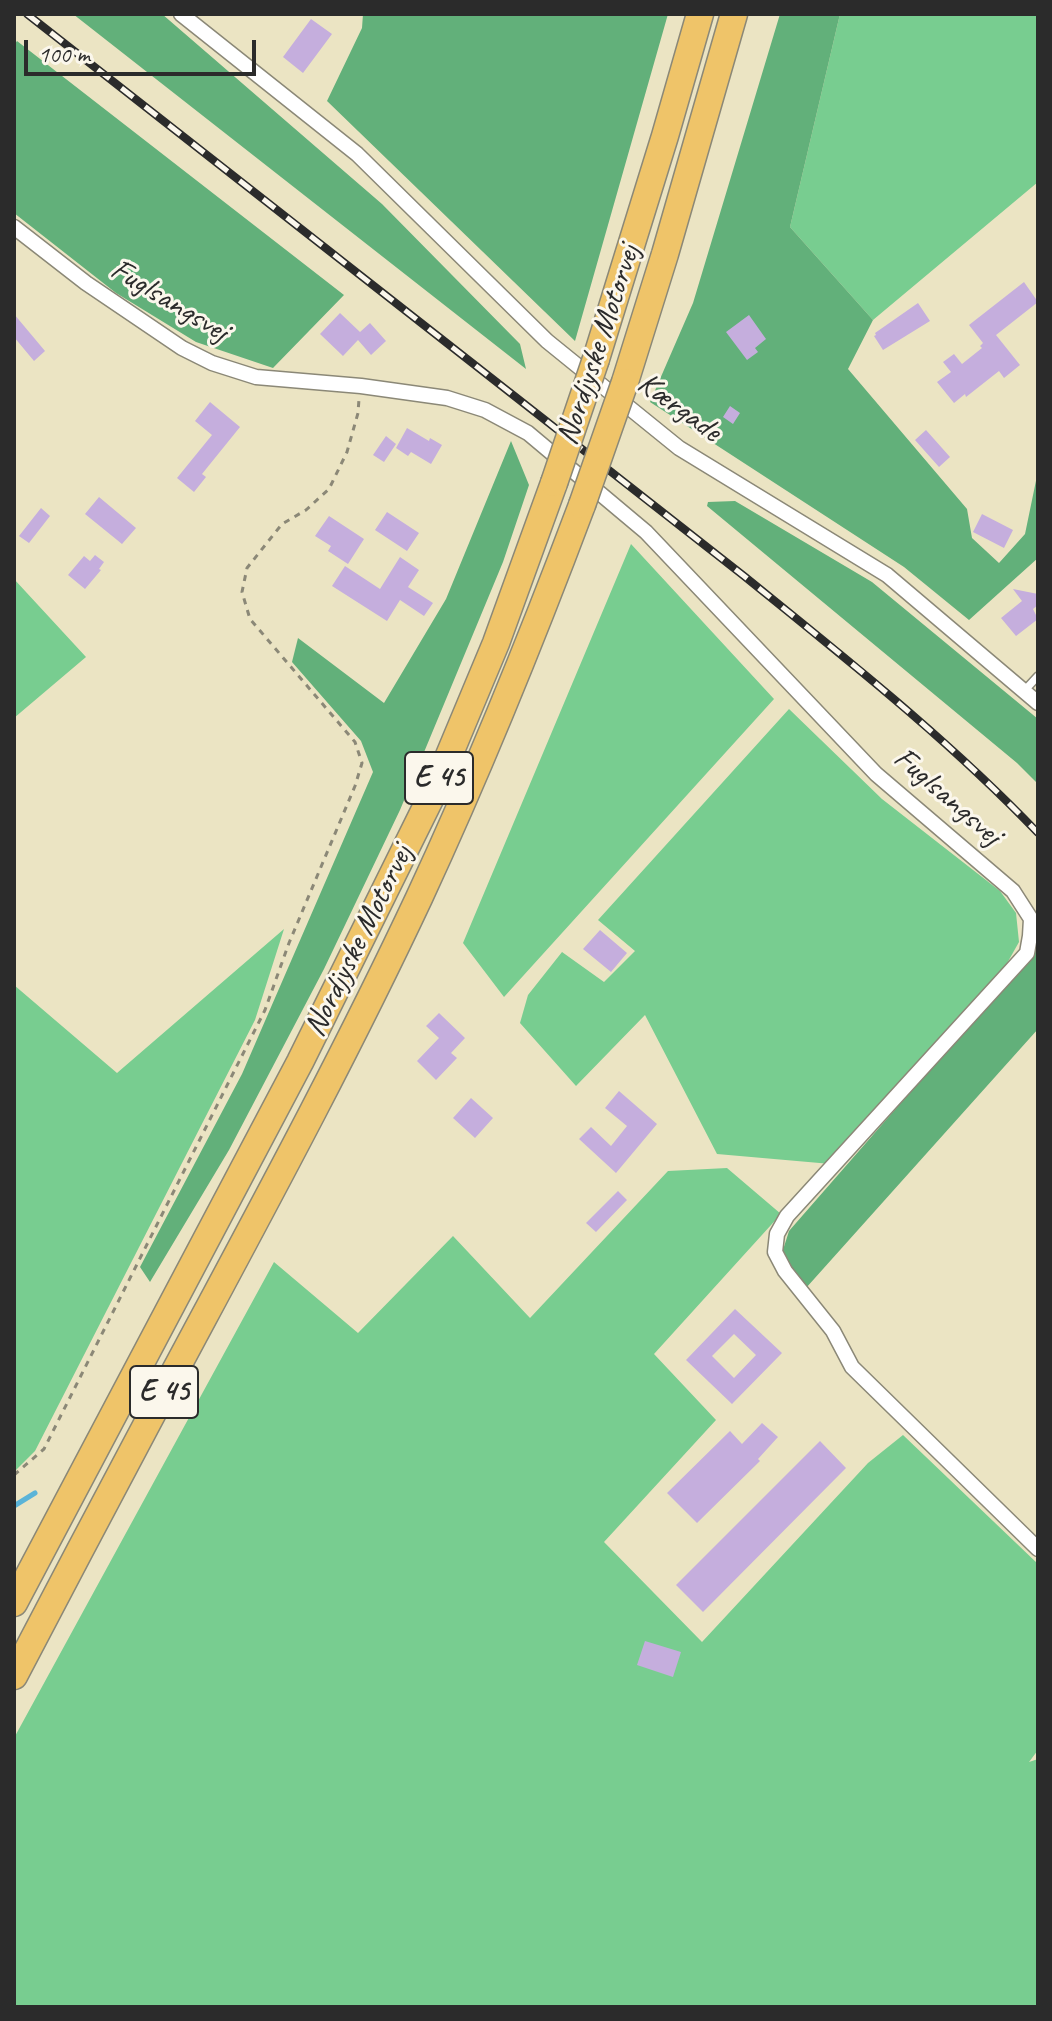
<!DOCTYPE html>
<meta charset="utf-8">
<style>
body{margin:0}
#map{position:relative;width:1052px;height:2021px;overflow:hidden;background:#ebe4c3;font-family:Caveat,sans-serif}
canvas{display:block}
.frame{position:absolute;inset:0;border:16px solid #2b2b2b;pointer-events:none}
.scale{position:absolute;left:24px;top:40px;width:232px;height:36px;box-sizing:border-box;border:4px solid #2b2b2b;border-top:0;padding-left:10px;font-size:24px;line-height:28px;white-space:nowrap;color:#2b2b2b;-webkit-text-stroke:6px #fbf7ec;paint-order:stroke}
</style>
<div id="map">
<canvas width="1052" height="2021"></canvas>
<div class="frame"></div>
<div class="scale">100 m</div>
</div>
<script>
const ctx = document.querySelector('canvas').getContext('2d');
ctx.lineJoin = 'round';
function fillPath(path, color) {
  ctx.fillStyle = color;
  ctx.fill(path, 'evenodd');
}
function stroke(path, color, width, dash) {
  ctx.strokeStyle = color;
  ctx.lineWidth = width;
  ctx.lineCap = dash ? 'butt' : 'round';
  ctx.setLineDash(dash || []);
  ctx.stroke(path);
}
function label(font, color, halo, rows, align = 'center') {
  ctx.font = font + ' Caveat,sans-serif';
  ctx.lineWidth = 6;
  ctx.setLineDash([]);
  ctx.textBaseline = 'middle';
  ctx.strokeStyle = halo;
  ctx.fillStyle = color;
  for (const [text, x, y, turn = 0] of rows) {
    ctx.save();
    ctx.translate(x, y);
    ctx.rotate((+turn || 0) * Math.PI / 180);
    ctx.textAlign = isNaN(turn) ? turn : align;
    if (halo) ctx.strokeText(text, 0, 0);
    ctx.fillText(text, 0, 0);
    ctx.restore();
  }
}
fillPath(new Path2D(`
 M840 14H1038V182L873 320 790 227Z
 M631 544 774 699 504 997 463 943Z
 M14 579 86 657 14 718Z
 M789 709 882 799 1000 891 1016 913 1019 942 1001 974 831 1164 717 1154 645 1015 576 1086 520 1023 528 995 562 952 604 982 635 951 598 920Z
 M284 929 255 1020 35 1451 14 1472V985L117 1073Z
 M727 1168 781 1214 654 1354 716 1420 604 1542 702 1642 868 1463 903 1435 1038 1564V1750L1029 1762 1038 1759V2007H14V1738L274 1262 358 1333 453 1236 530 1318 668 1171Z`), '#78cd90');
fillPath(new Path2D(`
 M73 14H162L382 204 520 344 526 369Z
 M363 14H668L575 341 327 101 362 28Z
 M780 14H840L790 227 873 320 848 369 967 509 972 538 999 563 1025 534 1038 471V558L969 620 904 567 650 402 693 303Z
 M17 41 344 295 273 368 196 342 116 293 14 213V45Z
 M511 441 529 485 503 562 400 810 324 969 229 1150 150 1282 140 1267 242 1074 373 772 361 741 292 662 298 638 384 703 446 599Z
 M735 501 872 582 1038 719V784L1017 763 707 506 708 502Z
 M1038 946V1029L806 1288 791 1273 782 1253 789 1231Z`), '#62b07a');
stroke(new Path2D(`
 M14 1506 35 1493`), '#5bb4d8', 5);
fillPath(new Path2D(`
 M311 19 332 34 303 73 283 57Z
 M1024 282 1038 302 996 335 1020 365 1004 378 999 371 966 397 965 394 954 403 937 382 951 372 943 362 954 354 962 364 982 348 980 346 983 343 969 325Z
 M918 303 930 321 883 350 874 336 876 335 875 333Z
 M340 313 360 332 370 323 386 341 371 355 358 340 343 356 320 334Z
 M14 314 45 351 34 361 14 337Z
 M749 315 766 339 755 348 758 352 747 360 726 332Z
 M210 402 240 427 202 474 206 477 194 492 177 478 212 435 195 421Z
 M730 406 740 413 733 424 723 417Z
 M407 428 429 441 430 438 442 445 431 464 411 452 408 456 396 448Z
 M926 430 950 457 939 467 915 440Z
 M386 436 396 444 384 462 373 455Z
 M99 497 136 528 122 544 85 514Z
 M41 508 50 516 29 543 19 536Z
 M387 512 419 533 407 551 375 530Z
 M982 514 1013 530 1004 548 973 532Z
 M329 516 364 539 348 564 328 551 331 546 315 536Z
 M95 555 104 562 99 569 101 570 85 589 68 575 84 556 90 561Z
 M400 557 419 570 408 587 433 603 424 616 400 600 387 621 332 586 345 566 380 589Z
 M1013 589 1038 594V605L1033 609 1038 619 1016 636 1001 618 1022 601Z
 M600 930 627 953 611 972 583 949Z
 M439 1013 465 1038 451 1053 457 1058 436 1080 417 1061 439 1038 426 1026Z
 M619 1091 657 1124 616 1173 579 1139 591 1127 611 1146 627 1126 605 1108Z
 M471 1098 493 1118 475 1138 453 1118Z
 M618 1191 627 1200 596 1232 586 1223Z
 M735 1309 782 1353 732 1404 686 1360ZM734 1334 756 1355 734 1378 712 1356Z
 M762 1423 778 1437 758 1459 760 1461 697 1523 667 1493 730 1431 742 1444Z
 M820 1441 846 1468 703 1612 676 1585Z
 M645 1641 681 1652 673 1677 637 1665Z`), '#c5aedd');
const service = new Path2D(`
 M1025 690 1038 676`);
const minor = new Path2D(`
 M181 14 357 154 547 341 679 448 887 575 1038 703
 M14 227 86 283 182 348 212 363 256 377 361 386 447 398 485 410 528 433 646 532 876 774 1013 891 1031 919 1030 936 1027 953 787 1216 777 1234 775 1252 785 1271 833 1331 852 1367 1038 1549`);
const motorway = new Path2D(`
 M596 359 665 136 700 14
 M625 382 665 254 734 14
 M14 1603 300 1062 435 789 496 643 554 483
 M14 1676C65 1579 115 1483 167 1386 253 1225 341 1064 419 898 479 769 532 638 582 505`);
stroke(service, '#8b8877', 10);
stroke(minor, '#8b8877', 17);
stroke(motorway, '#8b8877', 29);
stroke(new Path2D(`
 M14 1475 44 1449 265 1010 289 943 355 786 362 763 355 742 250 619 242 592 247 568 282 524 306 510 329 489 347 452 358 413 359 399`), '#8b8877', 3, [6, 6]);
stroke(service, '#fff', 7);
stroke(minor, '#fff', 14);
stroke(motorway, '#efc469', 26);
const rail = new Path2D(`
 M27 14 744 576C845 658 948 739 1038 833`);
stroke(rail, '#2b2b2b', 8);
stroke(rail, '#fbf7ec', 5, [15]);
const motorwayBridge = new Path2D(`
 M554 483 596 359
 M582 505 625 382`);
stroke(motorwayBridge, '#8b8877', 29, []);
stroke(motorwayBridge, '#efc469', 26);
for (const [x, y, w] of [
 [439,778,68],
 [164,1392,68]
]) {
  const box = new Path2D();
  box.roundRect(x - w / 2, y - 26, w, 52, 6);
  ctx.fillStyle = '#fbf7ec';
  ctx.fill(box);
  stroke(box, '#2b2b2b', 2);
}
label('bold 30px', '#2b2b2b', null, [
 ["E 45",439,778],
 ["E 45",164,1392]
]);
label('32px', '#2b2b2b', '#fbf7ec', [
 ["Fuglsangsvej",169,301,31],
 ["Nordjyske Motorvej",599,345,-72],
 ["Kærgade",679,408,36],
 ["Fuglsangsvej",947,797,41],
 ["Nordjyske Motorvej",359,941,-64]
]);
</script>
